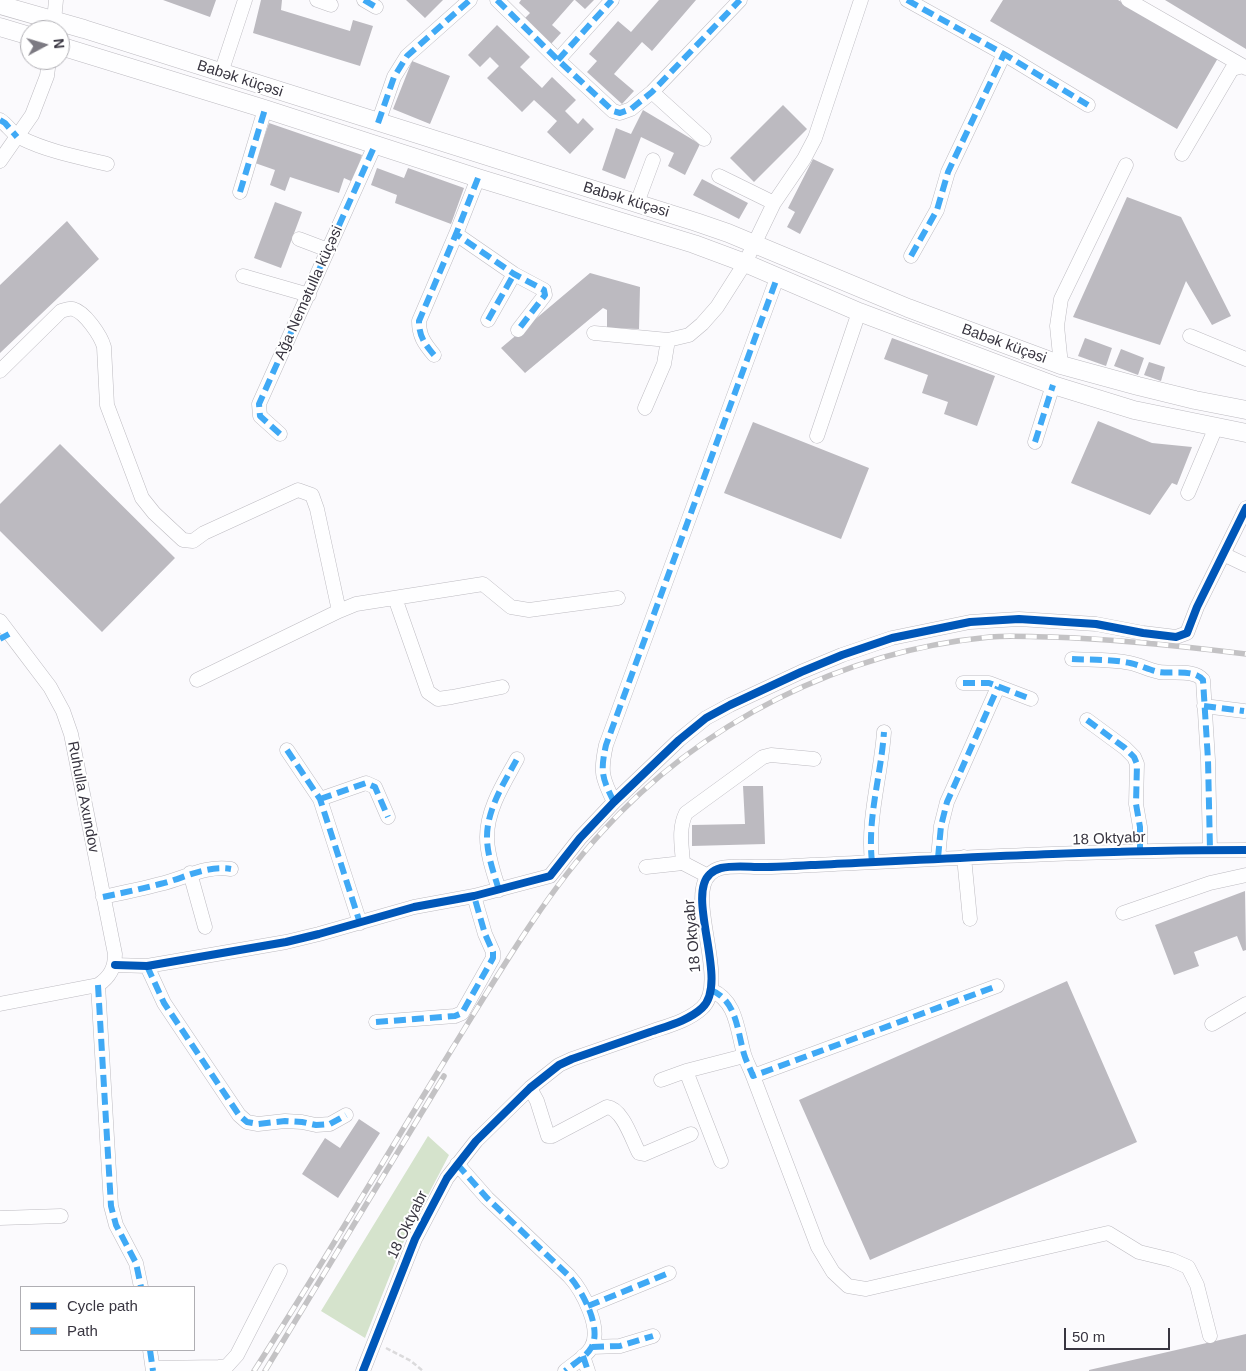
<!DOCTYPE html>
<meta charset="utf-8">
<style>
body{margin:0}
#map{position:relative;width:1246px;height:1371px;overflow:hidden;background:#fbfafd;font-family:Arial,sans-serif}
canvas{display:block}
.legend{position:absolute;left:20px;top:1286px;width:175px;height:65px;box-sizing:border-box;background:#fff;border:1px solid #afaeb3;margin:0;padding:6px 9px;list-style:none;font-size:15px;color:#383540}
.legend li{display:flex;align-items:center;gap:10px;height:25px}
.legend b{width:25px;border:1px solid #afaeb3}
.north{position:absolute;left:20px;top:20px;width:50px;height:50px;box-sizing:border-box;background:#fff;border:1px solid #afaeb3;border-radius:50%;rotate:84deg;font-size:14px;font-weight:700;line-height:20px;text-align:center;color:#383540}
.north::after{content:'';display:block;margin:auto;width:18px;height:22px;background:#7c7a82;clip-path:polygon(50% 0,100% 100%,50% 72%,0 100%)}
.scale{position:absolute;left:1064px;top:1328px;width:106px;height:22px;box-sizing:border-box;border:2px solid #383540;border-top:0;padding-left:6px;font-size:15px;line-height:18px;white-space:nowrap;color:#383540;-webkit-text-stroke:4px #fff;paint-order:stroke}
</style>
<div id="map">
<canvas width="1246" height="1371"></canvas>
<ul class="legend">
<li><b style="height:6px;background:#0057b8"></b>Cycle path</li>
<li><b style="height:6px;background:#3fa9f5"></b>Path</li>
</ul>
<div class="north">N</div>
<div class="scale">50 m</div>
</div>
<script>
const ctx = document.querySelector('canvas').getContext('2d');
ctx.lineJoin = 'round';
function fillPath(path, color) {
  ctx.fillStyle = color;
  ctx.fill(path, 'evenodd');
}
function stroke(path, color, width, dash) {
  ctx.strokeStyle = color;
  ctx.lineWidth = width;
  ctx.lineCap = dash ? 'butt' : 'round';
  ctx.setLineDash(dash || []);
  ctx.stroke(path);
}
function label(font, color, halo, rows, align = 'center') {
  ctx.font = font + ' Arial,sans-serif';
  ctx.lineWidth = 4;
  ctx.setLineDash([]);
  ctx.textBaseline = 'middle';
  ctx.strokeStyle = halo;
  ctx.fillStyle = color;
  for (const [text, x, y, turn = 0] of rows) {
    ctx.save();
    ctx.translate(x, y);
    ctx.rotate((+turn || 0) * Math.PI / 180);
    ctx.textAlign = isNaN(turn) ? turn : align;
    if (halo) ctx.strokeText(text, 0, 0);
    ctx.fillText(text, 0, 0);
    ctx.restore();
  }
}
fillPath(new Path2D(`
 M428 1136 449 1155 402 1245 365 1338 321 1311Z`), '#d5e3cc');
fillPath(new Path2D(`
 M163 0H216L210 17Z
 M261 0H282L281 10 350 31 353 20 373 26 360 66 253 33Z
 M406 0H443L425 18Z
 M521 0H574L552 25 561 33 551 44 524 19 530 13 519 3Z
 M575 0H594L585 9Z
 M659 0H696L652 51 642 42 614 74 634 91 622 104 587 72 597 61 589 54 618 21 631 32Z
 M1003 0H1118L1218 58 1177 129 990 21Z
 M1165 0H1246V49Z
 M497 25 530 57 520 67 542 88 552 77 576 100 565 111 578 124 583 118 594 129 570 154 547 132 557 121 534 100 522 112 487 78 499 66 490 57 480 67 468 55Z
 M412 61 450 76 430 124 393 109Z
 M783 105 807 129 754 182 730 158Z
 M643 110 700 144 685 175 668 166 674 153 641 137 625 179 602 170 616 128 631 134Z
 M269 123 362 155 353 182 344 178 339 193 290 177 285 191 270 185 275 170 255 163Z
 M813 159 834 169 800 234 787 227 795 212 788 208Z
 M377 168 404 178 408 168 464 188 451 224 395 203 397 195 371 185Z
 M702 179 748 203 739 219 693 195Z
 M1127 197 1181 217 1231 316 1212 325 1186 281 1160 345 1073 317Z
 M275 202 302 212 281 268 254 258Z
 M67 221 99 259 0 353V285Z
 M590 273 640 287 639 329 607 328V310L603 308 525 373 501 348Z
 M892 338 995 376 977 426 944 414 948 402 922 393 928 375 884 359Z
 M1085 338 1112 348 1106 366 1078 356Z
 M1121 349 1144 358 1138 375 1114 366Z
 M1149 362 1165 367 1161 381 1144 375Z
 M1098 421 1152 443 1192 447 1177 485 1172 483 1150 515 1071 483Z
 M753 422 869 468 841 539 724 493Z
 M60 444 175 558 102 632 0 531V504Z
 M743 786H763L765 844 692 846V825L745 824Z
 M1245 891 1246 950 1243 951 1237 936 1194 952 1199 966 1174 975 1155 925Z
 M1067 981 1137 1142 870 1260 799 1100Z
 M359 1119 380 1133 338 1198 302 1174 325 1138 340 1148Z
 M1246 1334V1371H1089V1370Z`), '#bcbac0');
const minor = new Path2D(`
 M317 0 331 5
 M364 0 376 7
 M497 0 558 60 613 111 620 113 631 109 652 92 740 0
 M907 0 1004 54 1088 105
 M1128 0 1243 66
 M54 21 56 0
 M558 60 612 0
 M221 73 245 0
 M652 92 704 139
 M0 120C8 125 12 134 21 138 47 151 78 157 107 164
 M378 123 394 77 407 56 470 0
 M1182 154 1232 69 1243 66 1246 68
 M0 161 32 115 47 76 49 60
 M719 176 774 203
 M478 178 456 234 514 274 544 290 545 295 518 330
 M240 192 265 109
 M637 203 653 160
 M299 239 328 250
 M911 256 937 210 948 172 1004 54
 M243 276 309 295
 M488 320 514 274
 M594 333 668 340 689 335 702 324 717 307 745 263 774 203 804 159 815 138 861 0
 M1190 336 1246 359
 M434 355C424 343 419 336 419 321L456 234
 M1061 365 1057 326 1061 299 1126 165
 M0 371 61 311C65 310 69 308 73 309 85 312 101 336 104 347L107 405 142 498 154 513 183 540 193 541 204 533 298 490 312 495 317 509 339 611
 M645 408 664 364 668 340
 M280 434 260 416 259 404 375 145
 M817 436 859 312
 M1035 442 1053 385
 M1188 493 1216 427
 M1223 554 1246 565
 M395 598 428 692 438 699 452 697 502 687
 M0 621 50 687 63 711 71 734 115 954C115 968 110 977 98 985L0 1004
 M1072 659C1091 660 1111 659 1130 663 1140 665 1149 670 1159 672 1173 674 1194 669 1203 680L1208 760 1210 850
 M197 680 339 611 356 604 483 584 511 607 529 610 618 598
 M963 683H989L1031 699
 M1204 706 1244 711
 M1087 720 1125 748 1134 757 1137 764 1136 804 1140 827V851
 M287 750 320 799 360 923
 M320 799 366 783 375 787 388 817
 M614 802C602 778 600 772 606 745L777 278
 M964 857 970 919
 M938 858 941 826 947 802 998 687
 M872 862C867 818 881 776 884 732
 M646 867 683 863
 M190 873 205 927
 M708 876 683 863C682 846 678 829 686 813L763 757 771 755 814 759
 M499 890C494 874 487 855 487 837 487 809 504 783 517 759
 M103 897C122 893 141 889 160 884 185 878 206 865 231 869
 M1123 913 1210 883 1246 875
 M115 965 147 966 286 942 319 934 414 907 474 896 550 876 580 838 614 802 679 740 706 718 730 705 801 672 842 655 892 638 970 622 1019 619 1096 624 1143 633 1176 637 1187 633 1197 607 1246 508
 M147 966 164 1003 239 1115 247 1122 258 1124 285 1121 302 1122 316 1125 330 1124 346 1115
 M98 985 111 1206 116 1225 136 1263 141 1287
 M711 990C737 1001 737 1030 744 1054 746 1061 750 1068 753 1076L997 986
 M376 1022 455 1016 462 1013 493 958V952L485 934 474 896
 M1212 1024 1246 1004
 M686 1071 721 1161
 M753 1076 818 1247 833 1272 848 1286 866 1289 1108 1233 1139 1252 1172 1260 1188 1267 1197 1285 1210 1336
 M661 1080 686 1071 744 1056
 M530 1088 537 1101 548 1136H552L607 1107C623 1109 632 1140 639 1153L644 1154 691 1134
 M457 1164 487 1198 569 1276C582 1290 603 1329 591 1348 586 1357 573 1364 565 1371
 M0 1218 61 1216
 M588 1306 669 1273
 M592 1347 620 1346 653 1336
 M150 1350 153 1371
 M583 1356 588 1371
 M153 1368 219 1367 227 1366 237 1355 280 1271
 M363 1371 415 1239 447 1178 476 1141 530 1088 559 1065 572 1059C598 1050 624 1041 650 1032 667 1026 688 1021 702 1008 730 983 685 896 710 874 713 871 717 869 721 868 734 865 749 867 762 867 778 867 795 866 811 865 956 858 1101 850 1246 850`);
const major = new Path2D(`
 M0 5 84 29 696 222 728 233 908 308 1061 365 1138 386 1195 400 1246 410
 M0 27 30 36
 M60 46 265 109 478 178 694 244 745 263 859 312 1053 385 1134 410 1246 433`);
stroke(minor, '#bdbbc1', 15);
stroke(major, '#bdbbc1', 19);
stroke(new Path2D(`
 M386 1348 411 1361 423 1371`), '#dbdadc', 2.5, [5, 2.5]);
stroke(minor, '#fefeff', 14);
stroke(major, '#fefeff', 18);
const rail = new Path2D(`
 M254 1371C322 1265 386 1156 452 1049 498 975 543 897 601 833 701 722 843 651 990 637 1010 635 1031 637 1051 637 1116 639 1181 646 1246 654
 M265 1371 444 1076`);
stroke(rail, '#c3c2c4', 5.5);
stroke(rail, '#fff', 4, [11]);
stroke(new Path2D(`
 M364 0 376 7
 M497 0 558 60 613 111 620 113 631 109 652 92 740 0
 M907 0 1004 54 1088 105
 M558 60 612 0
 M0 120 5 123 17 137
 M378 123 394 77 407 56 470 0
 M478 178 456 234 514 274 544 290 545 295 518 330
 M240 192 265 109
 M911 256 937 210 948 172 1004 54
 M488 320 514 274
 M434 355C424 343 419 336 419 321L456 234
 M280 434 260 416 259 404 375 145
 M1035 442 1053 385
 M0 639 9 634
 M1072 659C1091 660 1111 659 1130 663 1140 665 1149 670 1159 672 1173 674 1194 669 1203 680L1208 760 1210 850
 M963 683H989L1031 699
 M1204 706 1244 711
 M1087 720 1125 748 1134 757 1137 764 1136 804 1140 827V851
 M287 750 320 799 360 923
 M320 799 366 783 375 787 388 817
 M614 802C602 778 600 772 606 745L777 278
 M938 858 941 826 947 802 998 687
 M872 862C867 818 881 776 884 732
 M499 890C494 874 487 855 487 837 487 809 504 783 517 759
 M103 897C122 893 141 889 160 884 185 878 206 865 231 869
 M147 966 164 1003 239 1115 247 1122 258 1124 285 1121 302 1122 316 1125 330 1124 346 1115
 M98 985 111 1206 116 1225 136 1263 141 1287
 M711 990C737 1001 737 1030 744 1054 746 1061 750 1068 753 1076L997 986
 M376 1022 455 1016 462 1013 493 958V952L485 934 474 896
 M457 1164 487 1198 569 1276C582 1290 603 1329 591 1348 586 1357 573 1364 565 1371
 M588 1306 669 1273
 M592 1347 620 1346 653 1336
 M150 1350 153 1371
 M583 1356 588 1371`), '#3fa9f5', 6, [12, 6]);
stroke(new Path2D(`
 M115 965 147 966 286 942 319 934 414 907 474 896 550 876 580 838 614 802 679 740 706 718 730 705 801 672 842 655 892 638 970 622 1019 619 1096 624 1143 633 1176 637 1187 633 1197 607 1246 508
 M363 1371 415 1239 447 1178 476 1141 530 1088 559 1065 572 1059C598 1050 624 1041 650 1032 667 1026 688 1021 702 1008 730 983 685 896 710 874 713 871 717 869 721 868 734 865 749 867 762 867 778 867 795 866 811 865 956 858 1101 850 1246 850`), '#0057b8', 8);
label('15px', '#383540', '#fff', [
 ["Babək küçəsi",240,79,18],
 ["Babək küçəsi",626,200,17],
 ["Ağa Nemətulla küçəsi",309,293,-66],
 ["Babək küçəsi",1004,344,20],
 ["Ruhulla Axundov",83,797,79],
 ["18 Oktyabr",1109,839,-2],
 ["18 Oktyabr",693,936,-95],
 ["18 Oktyabr",408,1225,-64]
]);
</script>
